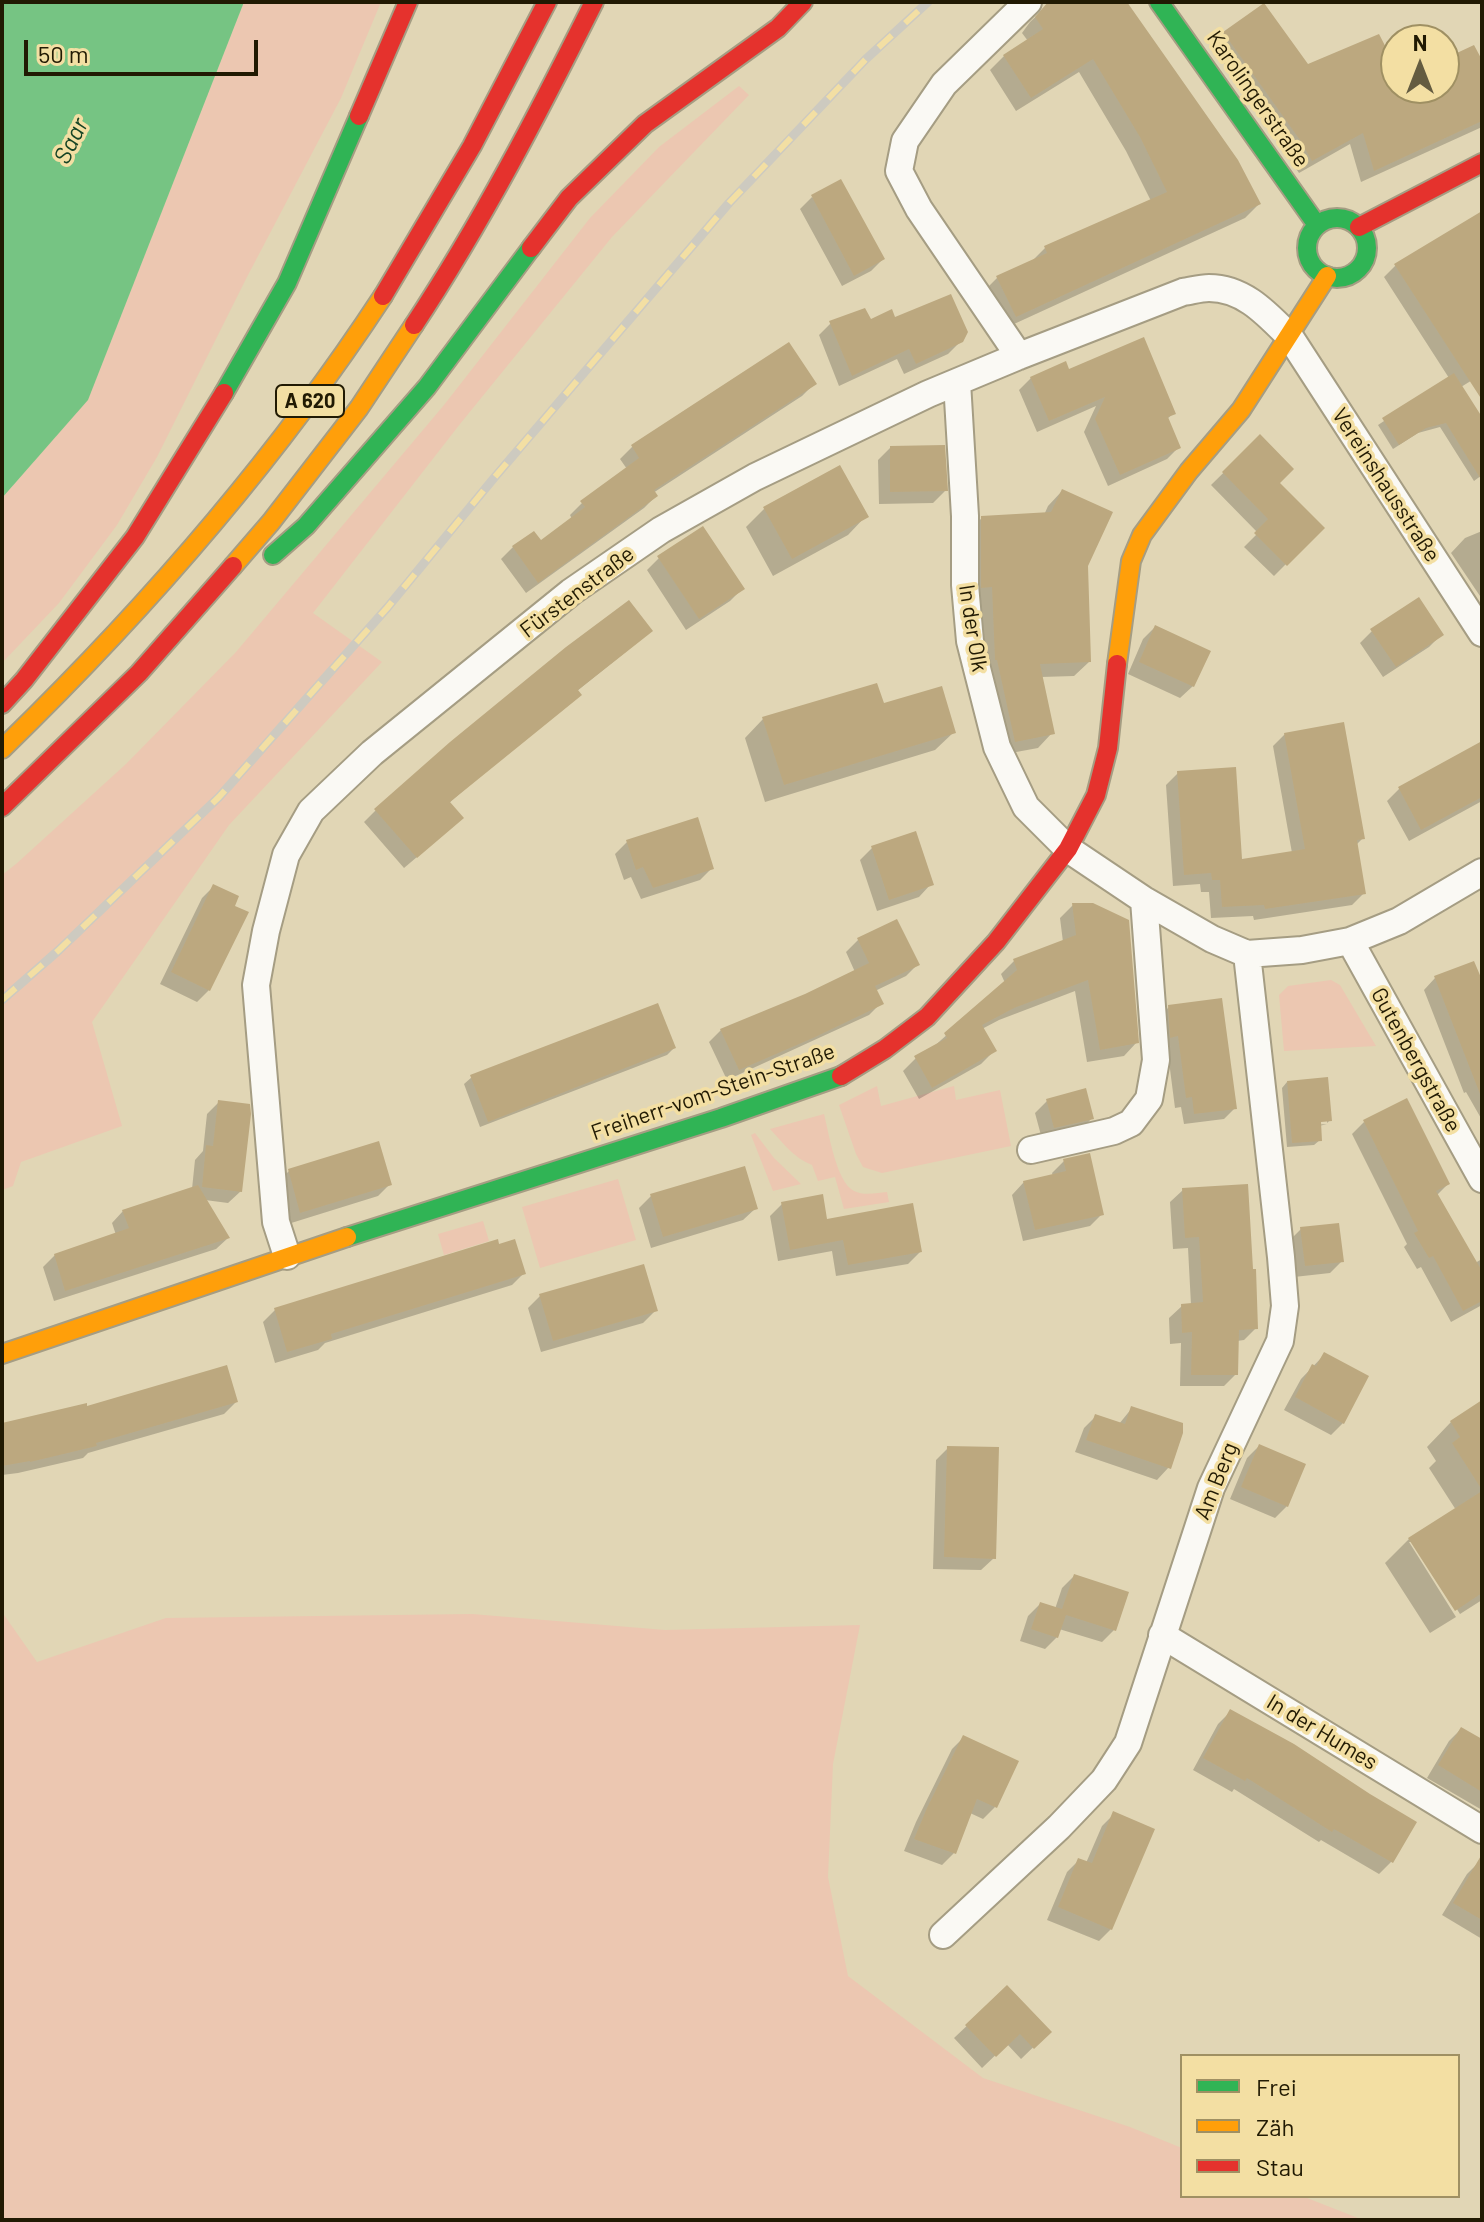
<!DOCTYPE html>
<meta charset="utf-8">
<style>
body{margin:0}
#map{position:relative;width:1484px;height:2222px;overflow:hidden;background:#e1d6b5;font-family:Barlow,sans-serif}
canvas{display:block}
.frame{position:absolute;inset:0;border:4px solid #211a03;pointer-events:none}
.legend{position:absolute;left:1180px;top:2054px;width:280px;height:144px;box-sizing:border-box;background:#f3dfa3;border:2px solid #9f9063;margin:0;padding:10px 14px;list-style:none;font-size:24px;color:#211a03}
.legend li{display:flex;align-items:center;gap:16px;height:40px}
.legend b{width:40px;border:2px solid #9f9063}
.north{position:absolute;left:1380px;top:24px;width:80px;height:80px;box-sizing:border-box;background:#f3dfa3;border:2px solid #9f9063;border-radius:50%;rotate:0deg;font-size:22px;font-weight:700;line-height:32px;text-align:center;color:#211a03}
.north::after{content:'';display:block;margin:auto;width:28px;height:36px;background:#645c41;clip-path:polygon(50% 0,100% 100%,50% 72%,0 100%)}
.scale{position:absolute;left:24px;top:40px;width:234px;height:36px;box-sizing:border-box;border:4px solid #211a03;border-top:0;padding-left:10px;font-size:24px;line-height:28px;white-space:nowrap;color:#211a03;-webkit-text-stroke:6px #f3dfa3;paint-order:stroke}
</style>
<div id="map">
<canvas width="1484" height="2222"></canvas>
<div class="frame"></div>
<ul class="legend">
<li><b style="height:10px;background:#30b455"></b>Frei</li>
<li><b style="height:10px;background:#ff9f0a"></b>Zäh</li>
<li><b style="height:10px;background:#e5322d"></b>Stau</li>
</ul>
<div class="north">N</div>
<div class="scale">50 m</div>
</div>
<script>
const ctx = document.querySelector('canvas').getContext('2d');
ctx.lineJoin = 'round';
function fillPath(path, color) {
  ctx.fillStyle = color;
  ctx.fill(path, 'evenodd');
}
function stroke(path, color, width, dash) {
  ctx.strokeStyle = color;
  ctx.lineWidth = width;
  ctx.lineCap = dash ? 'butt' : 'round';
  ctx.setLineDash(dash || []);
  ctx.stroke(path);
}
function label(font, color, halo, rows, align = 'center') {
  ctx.font = font + ' Barlow,sans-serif';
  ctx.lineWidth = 7;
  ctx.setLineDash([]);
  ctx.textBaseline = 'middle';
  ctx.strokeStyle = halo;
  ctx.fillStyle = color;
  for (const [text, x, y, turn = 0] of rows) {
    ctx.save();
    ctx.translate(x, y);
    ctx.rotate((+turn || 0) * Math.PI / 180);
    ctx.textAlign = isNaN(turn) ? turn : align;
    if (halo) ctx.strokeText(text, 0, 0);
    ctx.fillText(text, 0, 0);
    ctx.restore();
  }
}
fillPath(new Path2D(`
 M244 2H381L341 98 247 277 157 457 117 525 59 603 2 663V498L88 399Z
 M739 86 749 95 612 237 460 424 313 613 382 662 229 825 92 1022 122 1126 21 1162 13 1186 2 1190V875L16 864 126 764 236 652 444 405 590 218 659 147Z
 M1331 980 1340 985 1376 1046 1284 1051 1279 995 1288 986Z
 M877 1086 881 1106 954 1086 956 1100 1000 1090 1011 1146 882 1173 863 1167 856 1154 839 1105Z
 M824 1114C829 1133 836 1182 854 1191 864 1196 877 1193 887 1192L889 1202 844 1209 835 1177 818 1181 812 1165C794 1158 783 1143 770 1129Z
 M755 1133 774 1158 801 1184 773 1191 751 1135Z
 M618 1179 636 1240 540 1268 522 1207Z
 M483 1221 489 1241 444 1255 438 1234Z
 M2 1612 37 1662 166 1618 472 1614 665 1630 860 1625 833 1764 828 1877 848 1976 983 2078 1130 2127 1182 2148V2196H1302L1363 2220H2Z`), '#ecc7b1');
fillPath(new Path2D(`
 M2 2H244L88 400 2 498Z`), '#76c483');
fillPath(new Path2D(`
 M1051 2H1124L1259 204 1245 218 1001 330 983 292 997 278 1031 262 1045 248 1151 201 1126 151 1079 72 1016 111 990 70 1004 56 1028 41 1022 33 1030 22Z
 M1224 33 1307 67 1396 72V88H1444V62L1482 65V127L1361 182 1350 144 1299 173 1212 46Z
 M812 197 883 259 871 271 842 286 800 209Z
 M1482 213V374L1461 387 1482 421V475L1474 481 1440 427 1418 433 1393 449 1378 425 1449 378 1384 277 1396 265Z
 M894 320 961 341 948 354 904 374 897 359 839 386 819 335 831 323Z
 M1068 371 1174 413 1167 419 1179 447 1167 459 1108 486 1084 432 1096 406 1037 432 1019 390 1031 378Z
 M814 384 802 396 653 493 656 496 644 508 526 593 501 559 513 547 533 533 540 542 572 519 570 515 582 503 627 469 620 459 632 447Z
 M1260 437 1277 483 1322 528 1274 576 1244 547 1258 533 1211 485Z
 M890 448 945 491 933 503 879 504 878 460Z
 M1062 491 1086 566 1089 662 1074 676 1041 677 1052 733 1038 748 1000 755 983 674 967 532 982 518 1044 515 1048 506Z
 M764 509 866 516 848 535 773 576 746 527Z
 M1482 531V599L1451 553 1465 538Z
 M659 558 742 589 730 601 686 630 647 570Z
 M1155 627 1193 686 1180 698 1128 674 1143 639Z
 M1372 631 1441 635 1429 647 1383 677 1360 643Z
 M638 642 577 691 449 803 450 829 404 868 364 822 376 810Z
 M763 719 954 732 935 750 765 802 745 738Z
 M1285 734 1363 838 1356 845 1364 893 1352 905 1254 920 1253 916 1211 918 1209 892H1201L1200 884 1173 886 1166 785 1178 773 1240 862 1292 853 1273 746Z
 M1482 743V801L1409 841 1387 801 1399 789Z
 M627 842 712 868 700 880 641 899 631 877 624 880 615 854Z
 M872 848 931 884 919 897 877 911 860 860Z
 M214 886 209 990 197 1002 160 984 202 898Z
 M1073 905 1137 1042 1124 1056 1087 1062 1075 991 999 1020 982 1029 994 1051 981 1064 919 1099 903 1071 916 1058 931 1049 1005 983 1001 974 1014 961 1063 942 1060 918Z
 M896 921 918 964 906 976 875 991 881 1003 869 1015 727 1080 709 1042 721 1030 806 995 855 972 846 952 858 940Z
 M1435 978 1482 986V1120L1466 1092 1464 1093 1424 990Z
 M1169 1007 1235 1108 1224 1119 1184 1124 1181 1107 1175 1108 1167 1046 1158 1018Z
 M674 1048 667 1055 480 1127 464 1084 472 1077Z
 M1287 1082 1330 1120 1327 1123V1119L1311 1125 1327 1124 1319 1126 1320 1140 1314 1145 1287 1147 1282 1088Z
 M1047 1101 1092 1118 1080 1131 1042 1139 1035 1113Z
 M219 1102 241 1191 228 1203 205 1200 228 1238 216 1249 54 1301 43 1267 55 1255 116 1235 112 1223 123 1211 192 1189 195 1160 203 1151 207 1114Z
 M1364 1122 1448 1184 1436 1196 1475 1263 1482 1259V1305L1451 1322 1421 1267 1417 1269 1404 1247 1407 1244 1352 1134Z
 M1064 1161 1102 1214 1090 1226 1023 1241 1012 1195 1024 1182 1053 1176 1052 1173Z
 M289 1171 390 1184 378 1196 288 1224 277 1183Z
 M1183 1190 1256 1328 1244 1340 1237 1341 1236 1374 1224 1386H1180L1181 1343 1170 1344 1169 1318 1182 1306 1191 1305 1188 1248 1173 1249 1170 1202Z
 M651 1196 756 1208 743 1220 651 1248 639 1208Z
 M782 1204 826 1221 920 1252 908 1264 836 1276 832 1251 778 1261 770 1216Z
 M1301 1229 1342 1261 1330 1273 1294 1277 1289 1241Z
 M496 1241 524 1273 512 1285 325 1343 318 1350 275 1363 263 1322 275 1310Z
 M540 1296 655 1311 643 1323 541 1352 528 1308Z
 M1325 1354 1343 1423 1331 1435 1284 1410 1301 1379Z
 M236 1402 224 1414 88 1453 83 1458 18 1473 2 1475V1424L86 1408Z
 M1482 1402V1600L1460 1614 1414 1542H1409L1456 1617 1430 1633 1385 1563 1409 1539 1456 1510 1429 1468 1436 1461 1427 1447 1451 1422Z
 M1132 1408 1169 1467 1157 1480 1075 1452 1084 1428 1096 1416 1119 1424Z
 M1259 1446 1287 1506 1275 1518 1230 1499 1247 1458Z
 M948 1448 994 1558 981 1570 933 1569 936 1460Z
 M1074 1576 1114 1630 1102 1642 1059 1629 1057 1637 1045 1649 1020 1641 1028 1616 1040 1604 1055 1609 1062 1588Z
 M1230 1712 1415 1822 1391 1862 1379 1874 1321 1840 1319 1842 1234 1789 1232 1792 1193 1770 1218 1724Z
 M1461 1729 1482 1742V1810L1427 1778 1449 1741Z
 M964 1737 995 1807 983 1819 970 1813 954 1853 942 1865 904 1851 916 1822 952 1749Z
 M1114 1814 1111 1929 1099 1941 1047 1920 1067 1872 1079 1860 1086 1863 1102 1826Z
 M1479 1862 1482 1864V1939L1442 1915 1467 1874Z
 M1007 1988 1049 2032 1021 2059 1007 2044 982 2068 954 2038Z`), '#0003');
fillPath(new Path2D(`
 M1048 2H1127L1238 160 1261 204 1016 317 996 276 1047 253 1044 246 1167 192 1140 137 1093 59 1031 98 1003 55 1043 29 1035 17Z
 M1264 3 1308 64 1379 34 1396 67V88H1444V59L1474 45 1482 60V121L1374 171 1363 133 1312 161 1300 140 1223 32Z
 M841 179 885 259 854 276 811 195Z
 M1482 211V400L1394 264Z
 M951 294 968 332 963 342 916 364 909 349 852 376 829 321 865 308 871 319 892 309 895 317Z
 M1144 337 1176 414 1168 417 1181 448 1120 475 1095 419 1105 397 1049 421 1030 377 1066 361 1069 369Z
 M789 342 817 384 654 490 658 496 538 583 512 546 534 531 541 540 585 507 580 501 639 458 631 445Z
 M1454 373 1482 417V481L1446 423 1426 428 1399 445 1382 418Z
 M1260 434 1294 469 1280 483 1325 528 1287 566 1254 533 1268 519 1222 472Z
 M945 445 948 491 890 492V446Z
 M840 465 869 517 792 559 763 507Z
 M1062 489 1113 512 1088 566 1091 662 1040 664 1055 734 1015 742 997 660H995L992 587 981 588V516L1051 512Z
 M703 526 745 589 699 619 657 556Z
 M1419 597 1444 635 1396 667 1370 629Z
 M629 600 653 631 578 690 582 695 450 802 464 818 417 858 374 809 450 742 566 647Z
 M1155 625 1211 651 1194 687 1139 662Z
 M877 683 884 703 942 686 956 733 784 785 762 717Z
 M1344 722 1365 839 1357 840 1366 894 1265 909 1264 905 1222 907 1220 880H1212L1211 873 1184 875 1177 771 1236 767 1242 859 1305 849 1284 733Z
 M1482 741V797L1421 830 1398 787Z
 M698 817 714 869 653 888 643 867 636 870 626 840Z
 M916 831 934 885 889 900 871 846Z
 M213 884 239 896 235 906 249 912 210 991 171 972Z
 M1072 903H1093L1129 920 1139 1043 1100 1050 1088 980 1014 1008 982 1025 997 1051 932 1088 914 1056 947 1038 944 1033 1017 970 1013 959 1076 935Z
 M897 919 920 965 875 986 884 1004 813 1038 739 1070 720 1029 805 994 869 963 857 938Z
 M1474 961 1482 980V1094H1480L1434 976Z
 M1222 998 1237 1109 1194 1114 1192 1097 1186 1098 1178 1036 1170 1038 1168 1005Z
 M658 1003 676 1048 488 1122 470 1075Z
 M1328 1077 1332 1121 1321 1122 1322 1141 1292 1143 1287 1081Z
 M1086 1088 1094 1119 1054 1128 1046 1099Z
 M1407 1098 1450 1184 1436 1191 1482 1271V1301L1463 1311 1433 1256 1429 1258 1414 1233 1418 1231 1363 1120Z
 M218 1100 250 1104 251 1114 242 1192 202 1187 206 1145 213 1146Z
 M379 1141 392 1185 300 1213 288 1169Z
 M1090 1153 1104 1215 1035 1230 1023 1181 1066 1171 1063 1159Z
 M745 1166 758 1209 663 1237 650 1194Z
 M1248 1184 1253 1269H1256L1258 1329 1239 1330 1238 1375H1191L1192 1332 1182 1333 1181 1304 1203 1302 1199 1237 1185 1238 1182 1188Z
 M198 1185 230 1238 65 1291 54 1254 129 1228 122 1210Z
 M823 1194 827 1219 913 1203 922 1252 848 1265 843 1240 790 1250 781 1202Z
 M1339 1223 1344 1262 1305 1266 1300 1227Z
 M498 1239 499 1244 515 1239 526 1274 331 1334 332 1339 287 1352 274 1308Z
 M644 1264 658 1311 553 1341 539 1294Z
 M1324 1352 1369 1376 1344 1424 1295 1397 1312 1364 1316 1366Z
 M227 1365 238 1402 96 1443 97 1446 30 1462V1461L2 1466V1423L87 1403V1406Z
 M1482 1400V1490L1452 1443 1460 1437 1450 1421Z
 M1131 1406 1183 1423V1433L1171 1469 1086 1440 1095 1414 1125 1424Z
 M1259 1444 1306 1464 1288 1507 1241 1487Z
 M947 1446 999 1447 996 1559 944 1557Z
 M1482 1491V1593L1455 1611 1408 1538Z
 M1074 1574 1129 1592 1116 1631 1066 1615 1058 1638 1031 1629 1040 1602 1062 1609Z
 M1230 1709 1294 1744 1370 1794 1417 1822 1393 1863 1334 1829 1332 1832 1247 1778 1245 1781 1203 1758Z
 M1461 1727 1482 1739V1792L1438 1765Z
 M963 1735 1019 1761 997 1808 977 1799 956 1854 914 1839 927 1808Z
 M1113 1811 1155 1829 1112 1930 1058 1907 1078 1858 1092 1863Z
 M1482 1854V1920L1453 1903Z
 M1007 1985 1052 2032 1034 2049 1020 2034 996 2057 965 2025Z`), '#bca87f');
const street = new Path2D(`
 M1019 356 919 209 899 171 905 141 944 84 1028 2
 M957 382 965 516V585L970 641 997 747 1026 807 1068 849 1144 900 1212 939 1247 954 1302 950 1350 941 1399 921 1482 872
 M1350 941 1482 1179
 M1031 1150 1114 1131 1131 1123 1149 1099 1156 1060 1144 900
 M287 1256 276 1222 256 985 266 931 286 855 311 811 372 753 571 592 661 530 755 477 928 394 1019 356 1183 292C1191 291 1200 288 1209 288 1244 288 1267 314 1290 337L1482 633
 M1162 1635 1482 1830
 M943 1935 1059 1827 1104 1780 1128 1743 1211 1488 1280 1341 1285 1306 1281 1257 1247 954`);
const fast = new Path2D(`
 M1159 2 1317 225
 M1307 248a30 30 0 1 1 60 0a30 30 0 1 1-60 0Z
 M224 393 287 283 359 116
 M273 555 306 526 427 387 531 248
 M347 1237 721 1118 841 1076`);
const slow = new Path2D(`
 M233 566 271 522 359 408 414 325
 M1117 664 1131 561 1142 535 1189 471 1241 410 1327 276
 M2 749C143 612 275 461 383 296
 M2 1354 347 1237`);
const jam = new Path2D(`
 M359 116 408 2
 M1359 227 1482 163
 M531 248 569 198 645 124 778 28 803 2
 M383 296 472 146 547 2
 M414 325C482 222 539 112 594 2
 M2 704 24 680 135 537 224 393
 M2 807 139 673 233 566
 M841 1076 885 1049 927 1017 996 942 1068 849 1096 795 1108 748 1117 664`);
stroke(street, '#a59d83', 30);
stroke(fast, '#a59d83', 22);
stroke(slow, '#a59d83', 22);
stroke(jam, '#a59d83', 22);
stroke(street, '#faf9f4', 26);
stroke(fast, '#30b455', 18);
stroke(slow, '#ff9f0a', 18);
stroke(jam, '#e5322d', 18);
const rail = new Path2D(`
 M2 1000 59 950 219 797 387 608 494 478 729 203 866 59 928 2`);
stroke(rail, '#cdcac0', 9);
stroke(rail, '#f3dfa3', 6, [18]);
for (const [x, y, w] of [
 [310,401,68]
]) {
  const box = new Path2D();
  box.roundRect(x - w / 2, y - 16, w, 32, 6);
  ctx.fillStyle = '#f3dfa3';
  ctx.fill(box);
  stroke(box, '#211a03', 2);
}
label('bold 20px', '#211a03', null, [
 ["A 620",310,401]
]);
label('22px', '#211a03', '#f3dfa3', [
 ["Karolingerstraße",1258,99,55],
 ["Vereinshausstraße",1386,485,57],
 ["Fürstenstraße",577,592,-37],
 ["In der Olk",973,628,81],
 ["Gutenbergstraße",1416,1060,61],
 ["Freiherr-vom-Stein-Straße",713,1092,-19],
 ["Am Berg",1216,1481,-68],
 ["In der Humes",1322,1732,31]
]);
label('italic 24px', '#164425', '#f3dfa3', [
 ["Saar",71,141,-64]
]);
</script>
